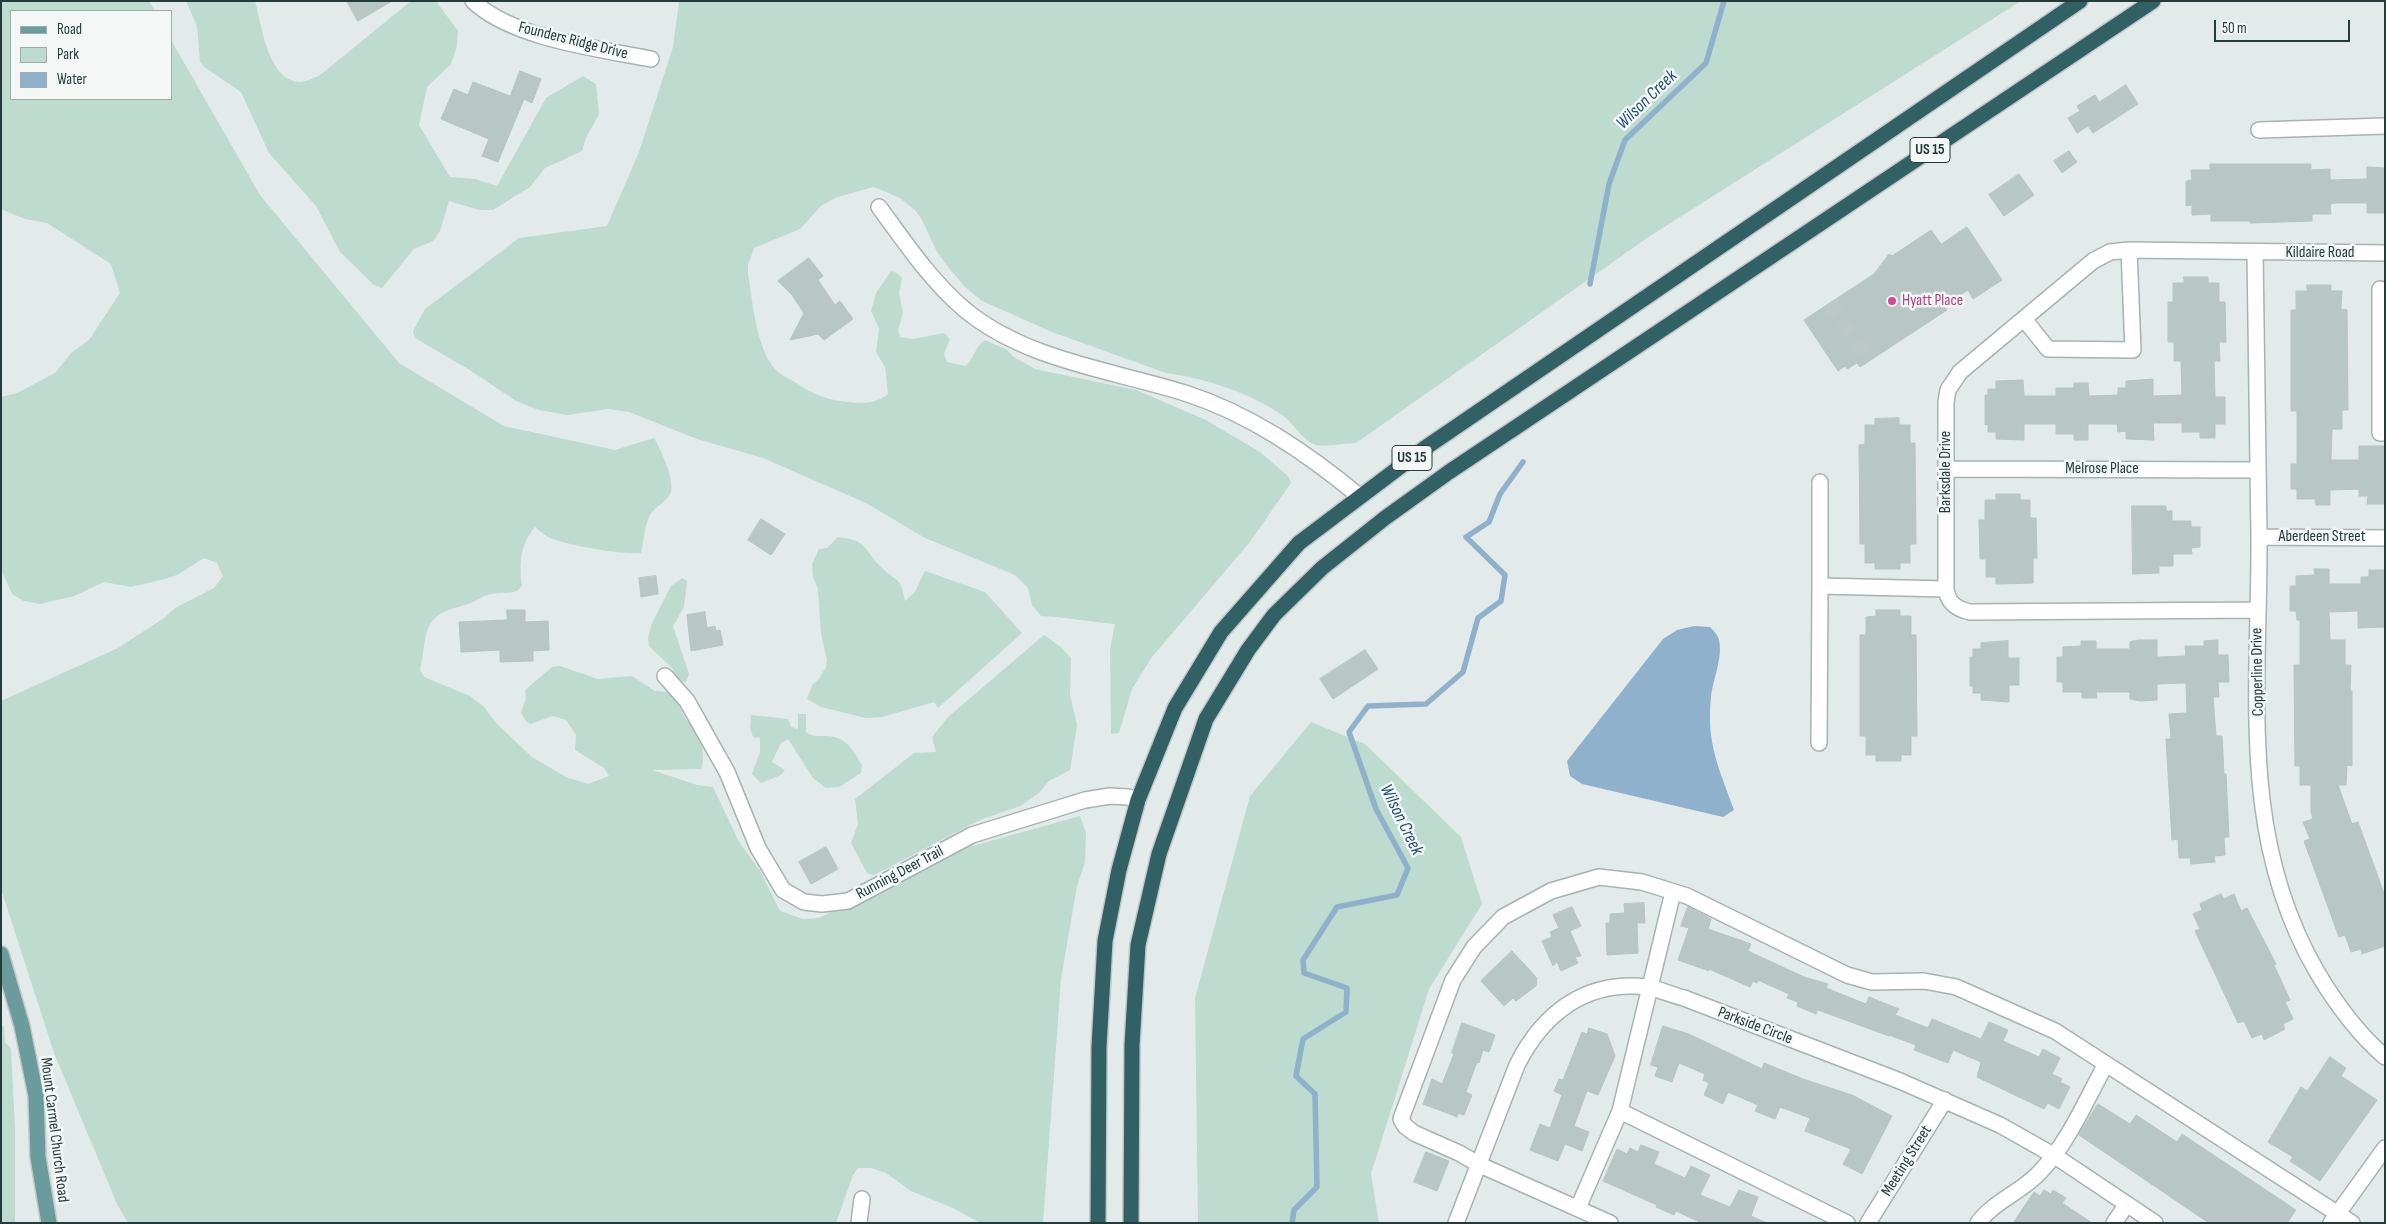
<!DOCTYPE html>
<style>
body{margin:0}
#map{position:relative;width:2386px;height:1224px;overflow:hidden;background:#e2ebea;font-family:"Sofia Sans Condensed",sans-serif}
canvas{display:block}
.frame{position:absolute;inset:0;border:2px solid #243b3b;pointer-events:none}
.legend{position:absolute;left:10px;top:10px;width:162px;height:90px;box-sizing:border-box;background:#f3f8f7;border:1px solid #a0acac;margin:0;padding:6px 9px;list-style:none;font-size:15px;color:#243b3b}
.legend li{display:flex;align-items:center;gap:10px;height:25px}
.legend b{width:25px;border:1px solid #a0acac}
.scale{position:absolute;left:2214px;top:20px;width:136px;height:22px;box-sizing:border-box;border:2px solid #243b3b;border-top:0;padding-left:6px;font-size:15px;line-height:18px;white-space:nowrap;color:#243b3b;-webkit-text-stroke:4px #f3f8f7;paint-order:stroke}
</style>
<div id="map">
<canvas width="2386" height="1224"></canvas>
<div class="frame"></div>
<ul class="legend">
<li><b style="height:6px;background:#6b9c9d"></b>Road</li>
<li><b style="height:14px;background:#bddbce"></b>Park</li>
<li><b style="height:14px;background:#8fb1cc"></b>Water</li>
</ul>
<div class="scale">50 m</div>
</div>
<script>
const ctx = document.querySelector('canvas').getContext('2d');
ctx.lineJoin = 'round';
function fillPath(path, color) {
  ctx.fillStyle = color;
  ctx.fill(path, 'evenodd');
}
function stroke(path, color, width, dash) {
  ctx.strokeStyle = color;
  ctx.lineWidth = width;
  ctx.lineCap = dash ? 'butt' : 'round';
  ctx.setLineDash(dash || []);
  ctx.stroke(path);
}
function label(font, color, halo, rows, align = 'center') {
  ctx.font = font + ' "Sofia Sans Condensed",sans-serif';
  ctx.lineWidth = 5;
  ctx.setLineDash([]);
  ctx.textBaseline = 'middle';
  ctx.strokeStyle = halo;
  ctx.fillStyle = color;
  for (const [text, x, y, turn = 0] of rows) {
    ctx.save();
    ctx.translate(x, y);
    ctx.rotate((+turn || 0) * Math.PI / 180);
    ctx.textAlign = isNaN(turn) ? turn : align;
    if (halo) ctx.strokeText(text, 0, 0);
    ctx.fillText(text, 0, 0);
    ctx.restore();
  }
}
fillPath(new Path2D(`
 M1 1H149L155 11H11V99H171V40L260 195 399 363 504 426 615 450 654 438C661 450 678 485 669 496 664 503 655 507 650 515 644 527 644 540 641 553 623 555 564 545 548 537 543 534 539 530 535 527 520 544 519 565 522 586L517 591C507 594 497 592 487 595 482 596 478 600 473 602 453 610 432 609 426 635 423 647 423 658 420 670L424 677 470 696 483 706 497 724 532 757 566 777 588 784 609 776 604 768 575 750 576 735 566 720 552 716 531 724 526 721 521 713 526 698 525 690 552 667 560 666 598 679 632 676 655 691 669 692 675 697 685 718 702 737 703 761 701 769 652 770 697 785 713 787 739 842 760 871 780 911 803 919 819 918 825 915 965 848 1080 816 1086 833 1085 862 1077 886 1061 979 1043 1223H980L953 1208 911 1191 886 1173 871 1168H858L853 1175 836 1223H128L117 1204 54 1053 1 889V701L118 648 164 618 175 608 214 588 223 576 217 563 204 558 177 575 161 580 131 587 104 582 74 596 40 604 24 601 12 594 1 569V397L17 393 55 373 71 353 89 340 120 293 111 264 47 223 25 219 1 209Z
 M186 1H255C262 26 268 81 300 82 306 82 313 78 319 76L411 1H436L458 31 457 46 451 64 427 87 419 125 450 177 475 179 497 186 546 98 583 76 596 84 599 114 586 138 582 151 545 168 530 187 493 210H479L449 201 440 231 433 241 414 249 382 288 374 285 340 252 316 206 269 153 241 92 204 67 200 61 197 26Z
 M679 1H2021L1650 236 1356 443C1344 443 1329 447 1317 445 1303 442 1294 423 1282 415 1248 392 1207 379 1166 373L1052 332 982 301 965 287 949 268 937 252 922 220 915 210 900 198 879 189 873 187 835 198 821 206 800 229 754 248 748 265V274C753 302 756 352 778 372 784 377 792 380 798 384 811 393 825 399 840 401 858 403 873 406 888 394L885 367 876 352 879 328 871 311 876 293 891 271 897 273 902 278 899 293 903 313 898 330 900 337 914 339 944 333 950 339 944 354 947 362 965 366C975 359 974 347 985 340L1007 350 1014 357 1035 369 1136 390 1206 420 1260 452 1288 476 1291 483 1250 542 1152 657 1132 689 1119 733 1111 734 1110 650 1115 624C1090 622 1066 617 1041 616L1032 605 1028 588 1015 575 925 538 866 503 763 458 697 439 629 412 608 409 567 415 539 410 516 401 468 369 415 338 413 331 425 309 519 238 607 226 639 152 673 47Z
 M838 537C868 540 864 550 881 567 898 584 900 575 905 601L915 592 925 571 985 592 1022 633 938 708 934 702 882 717 866 718 821 707 807 699 812 685 818 680 826 667 827 660 821 634 818 589 813 577 812 564 819 549 827 548Z
 M682 578 687 581 684 607 673 626 689 674 686 682 679 681 672 668 649 646 648 638 652 623 671 586Z
 M1044 635 1061 647 1071 658 1070 695 1077 725 1070 770 1049 781 1039 793 1020 806 980 820 886 869 873 875 867 873 851 843 858 824 855 799 914 753 936 752 932 737 948 717Z
 M798 714H806V732C813 737 818 736 826 736 846 736 853 750 862 765L861 773 839 787 826 788 813 778 788 739 781 743 772 762 785 770 781 775 761 783 752 774 760 752V738L753 737 750 728 751 715 788 719 791 727 798 729Z
 M1311 722 1365 744 1461 837 1482 904 1429 989 1371 1174 1379 1223H1198L1195 998 1250 796Z
 M1 1024 4 1027 5 1042 11 1049 15 1128V1223H1Z`), '#bddbce');
fillPath(new Path2D(`
 M1694 626 1710 627C1713 630 1718 635 1719 640 1723 658 1713 679 1711 697 1706 743 1719 768 1734 810L1723 817 1582 784 1570 776 1567 761 1663 639 1677 630Z`), '#8fb1cc');
stroke(new Path2D(`
 M1590 284 1609 184 1625 140 1706 63 1724 1
 M1292 1223 1294 1210 1317 1187 1315 1094 1296 1076 1303 1039 1346 1012 1347 988 1304 973 1303 960 1337 907 1397 895 1408 868 1376 809 1349 732 1368 706 1426 704 1463 672 1478 618 1501 601 1505 575 1466 537 1489 522 1500 494 1523 462`), '#8fb1cc', 5.5);
const building = new Path2D(`
 M347 1H392L358 21Z
 M520 71 541 79 532 103 524 99 498 162 482 156 489 139 441 119 454 89 468 95 473 82 510 96Z
 M2126 85 2138 104 2093 133 2088 126 2077 133 2068 118 2080 111 2077 106 2095 95 2099 102Z
 M2069 151 2077 162 2062 173 2054 161Z
 M2210 164H2311V170L2330 169V180L2367 179V167L2385 168V213H2367V203H2336L2330 204 2331 214H2312V221L2250 223V221H2211V214L2192 215V205L2186 206V181L2192 180 2191 170H2210Z
 M2019 174 2034 195 2004 216 1989 195Z
 M1967 227 2002 280 1973 299 1968 290 1944 306 1947 310 1860 367 1857 363 1847 369 1845 366 1838 371 1804 320 1874 274 1889 254 1892 256 1931 230 1941 244Z
 M809 258 823 276 818 280 835 305 840 301 853 319 824 340 818 334 790 340 804 313 792 295 778 281Z
 M2184 277H2208V283H2219V302H2225L2226 342H2219L2220 361H2214L2215 397H2225V424H2215V438H2200V432H2182V423H2153L2154 440 2126 439V431L2118 432 2117 424H2088V440H2074V434H2056V424H2024V440L1996 439V432H1988V424L1985 425V395H1988V389H1996V381L2023 380 2024 396H2056V388H2074V383H2088L2089 396 2118 395V388H2126V381L2153 379V396L2182 395 2181 361H2174V342H2168V302H2173V283H2184Z
 M2307 285H2331V291H2342L2341 309 2347 310 2348 410H2342V429H2332L2331 460H2359V446H2385V504H2367L2368 496H2359V489L2330 490V505H2316L2315 499H2297V489H2291V464H2297V411H2291V310H2296V291H2307Z
 M1899 418V425H1910V443H1915L1916 544H1910V563H1900V569H1875V563H1865V544H1860L1859 445 1865 444V425H1875V419Z
 M1996 494H2020V500H2030V518H2036L2037 558H2033V583L1996 584V577H1986V559H1980L1979 520H1985V500H1996Z
 M2132 506H2166V511H2172V521H2191V527H2200V547L2191 548 2192 554H2173V566H2159V573L2133 574Z
 M761 519 785 534 771 555 748 540Z
 M2314 569H2329V584H2361V577H2369V570H2385V627L2358 628V611L2329 612 2330 640H2345V665H2351L2350 691H2352V766L2347 765 2346 785H2338L2352 824 2358 822 2385 896V946L2362 954 2361 949 2351 952 2345 935 2339 937 2304 841 2310 839 2303 822 2313 819 2311 812V785H2300V766H2295L2294 665H2300V620H2297L2296 611H2290V586H2296V576L2315 575Z
 M656 576 658 594 641 597 639 578Z
 M507 610H525V622L548 621 549 650 533 651V661L500 662V650L461 652 459 622 507 620Z
 M1876 610H1900V616H1911V635H1916L1917 736H1911V755H1901V761H1876V755H1866V736H1860V635H1866V617L1876 616Z
 M705 612 707 628 715 626 716 631 720 630 723 645 691 651 687 615Z
 M2140 640H2157V657L2186 656 2185 646H2204V641L2218 640V655H2228L2229 682H2218L2219 697H2213L2216 736H2222L2224 774H2226L2229 837H2224L2225 855 2214 856 2215 862 2191 864 2190 858H2179L2178 839 2172 840 2166 739H2171L2169 714 2187 713 2186 683 2157 684V700L2140 701 2130 699V692H2096L2097 698H2082V692H2063V682H2057V657H2063V647L2081 646V641H2096V649H2130V642Z
 M2008 641V658H2019V685H2009V702L1981 700V693H1973V686H1970V657H1973V649H1981V643Z
 M1365 650 1378 669 1333 699 1320 679Z
 M826 847 838 869 811 884 799 862Z
 M2221 894 2224 899 2234 894 2241 911 2247 908 2276 964 2274 965 2290 1000 2285 1002 2293 1019 2283 1024 2285 1029 2264 1040 2262 1034 2252 1038 2244 1021 2238 1023 2195 931 2200 929 2193 914 2202 910 2200 904Z
 M1644 903 1645 923H1637L1638 953 1607 955 1606 923H1610V914L1625 913 1624 904Z
 M1572 907 1581 926 1570 931 1581 956 1575 957 1578 963 1561 971 1557 962 1553 966 1542 941 1552 937 1550 932 1559 928 1553 915Z
 M1688 907 1711 919 1708 929 1751 944 1748 951 1804 977 1828 984 1826 988 1866 1004 1869 997 1899 1009 1895 1015 1928 1028 1932 1019 1981 1039 1989 1022 2008 1030 2003 1041 2039 1057 2043 1049 2060 1058 2052 1074 2062 1079 2060 1082 2070 1087 2059 1109 2048 1103 2044 1109 1977 1077 1981 1062 1953 1050 1948 1063 1914 1050 1916 1045 1889 1035V1036L1818 1010 1816 1014 1797 1006 1798 1002 1787 998 1789 994 1758 980 1757 983 1753 981 1750 987 1709 969V971L1678 960 1689 928 1681 926Z
 M1512 951 1537 978 1536 986 1516 1001 1513 998 1504 1006 1481 981Z
 M1462 1023 1495 1035 1489 1052 1483 1050 1479 1063 1477 1062 1466 1092 1472 1095 1464 1115 1458 1113 1457 1117 1423 1104 1432 1079 1442 1084 1454 1054 1452 1053Z
 M1663 1026 1689 1034 1762 1069 1764 1063 1803 1079 1852 1095 1892 1116 1862 1174 1843 1164 1851 1149 1805 1131 1810 1118 1780 1107 1775 1119 1755 1111 1758 1105 1728 1092 1723 1104 1704 1095 1709 1083 1703 1080 1705 1074 1679 1063 1672 1082 1655 1076 1658 1067 1651 1065Z
 M1589 1028 1607 1034 1615 1056 1598 1095 1587 1091 1574 1126 1589 1132 1582 1151 1565 1144 1558 1161 1530 1150 1540 1124 1550 1128 1562 1095 1554 1091 1559 1079 1563 1080 1582 1032 1587 1034Z
 M2330 1057 2346 1068 2341 1076 2377 1100 2320 1181 2290 1161 2293 1157 2268 1142 2301 1087 2307 1091Z
 M2098 1104 2130 1124 2136 1115 2177 1142 2182 1134 2296 1210 2287 1223H2209L2079 1135Z
 M1641 1145 1659 1152 1654 1164 1685 1178 1691 1166 1710 1175 1700 1195 1730 1207 1739 1190 1758 1197 1751 1216 1767 1223H1702L1676 1211 1674 1215 1656 1207 1657 1205 1603 1181 1617 1149 1627 1154 1630 1148 1638 1152Z
 M1426 1152 1449 1161 1437 1191 1414 1182Z
 M2044 1190 2051 1194 2053 1190 2066 1198 2062 1203 2092 1223H2013L2034 1192 2040 1196Z`);
fillPath(building, '#b8c6c4');
stroke(building, '#b5c4c2', 1);
stroke(new Path2D(`
 M1829 303 1870 361`), '#bcc8c7', 15, [15, 8]);
const minor = new Path2D(`
 M473 1C511 38 599 49 651 59
 M2259 130 2385 126
 M879 207C905 242 930 280 964 309 1025 360 1111 370 1185 393 1250 414 1307 453 1359 496
 M2255 252C2256 347 2258 441 2259 535 2260 686 2237 835 2317 972 2336 1004 2357 1033 2385 1057
 M2380 289V433H2385
 M2024 319 2048 349 2133 350 2129 250
 M1947 469 2257 470
 M1820 482V586
 M2259 537 2385 538
 M2257 610 1970 612C1956 609 1948 603 1946 589V402L1948 390 1960 372 2093 261 2110 252 2129 250 2385 253
 M665 676 687 701 727 772 758 848 783 890 804 902 822 904 848 901 972 835 1085 800 1110 796 1128 797 1138 800
 M1819 743 1820 586 1946 589
 M1620 1111 1847 1223
 M1578 1208 1620 1111 1673 892
 M859 1223 862 1199
 M1456 1223 1517 1065C1543 1013 1586 980 1647 987 1659 989 1672 995 1684 998L1900 1081 2000 1125 2055 1156 2155 1223
 M1610 1223 1480 1165 1459 1153 1414 1133 1405 1126 1401 1119 1453 980 1474 947 1503 917 1551 891 1599 877 1642 882 1687 896 1847 975 1872 982 1924 981 1956 987 2055 1031 2352 1223
 M1868 1223 1945 1100
 M1978 1223C1994 1201 2022 1192 2040 1172 2069 1142 2086 1100 2106 1064
 M2114 1223 2127 1204
 M2331 1223 2385 1148`);
const major = new Path2D(`
 M1 954 22 1026 36 1096 38 1157 49 1223`);
const highway = new Path2D(`
 M1098 1223 1099 1047 1105 941 1119 870 1138 800 1175 708 1221 632 1299 543 1425 448 2080 1
 M1131 1223 1132 1045 1138 945 1159 854 1206 719 1248 650 1274 615 1322 568 1385 518 1449 472 2153 1`);
stroke(minor, '#a5b3b2', 18);
stroke(major, '#c2c8c8', 18);
stroke(highway, '#c2c8c8', 18);
stroke(minor, '#fff', 15);
stroke(major, '#6b9c9d', 15);
stroke(highway, '#326165', 15);
for (const [x, y, r, color] of [
 [1892,301,5,"#d1479c"]
]) {
  const dot = new Path2D();
  dot.arc(x, y, r, 0, 2 * Math.PI);
  ctx.fillStyle = color;
  ctx.fill(dot);
  stroke(dot, '#f3f8f7', 2);
}
for (const [x, y, w] of [
 [1930,150,40],
 [1412,458,40]
]) {
  const box = new Path2D();
  box.roundRect(x - w / 2, y - 12.5, w, 25, 4);
  ctx.fillStyle = '#f3f8f7';
  ctx.fill(box);
  stroke(box, '#243b3b', 1);
}
label('bold 15px', '#243b3b', null, [
 ["US 15",1930,150],
 ["US 15",1412,458]
]);
label('16px', '#243b3b', '#f3f8f7', [
 ["Founders Ridge Drive",573,41,14],
 ["Kildaire Road",2320,253],
 ["Melrose Place",2102,469],
 ["Barksdale Drive",1946,472,-90],
 ["Aberdeen Street",2322,537],
 ["Copperline Drive",2258,672,-91],
 ["Running Deer Trail",900,873,-28],
 ["Parkside Circle",1755,1026,21],
 ["Mount Carmel Church Road",54,1130,83],
 ["Meeting Street",1907,1161,-58]
]);
label('16px', '#b23c85', '#f3f8f7', [
 ["Hyatt Place",1902,301]
], 'left');
label('italic 18px', '#234e72', '#f3f8f7', [
 ["Wilson Creek",1647,100,-44],
 ["Wilson Creek",1401,820,64]
]);
</script>
